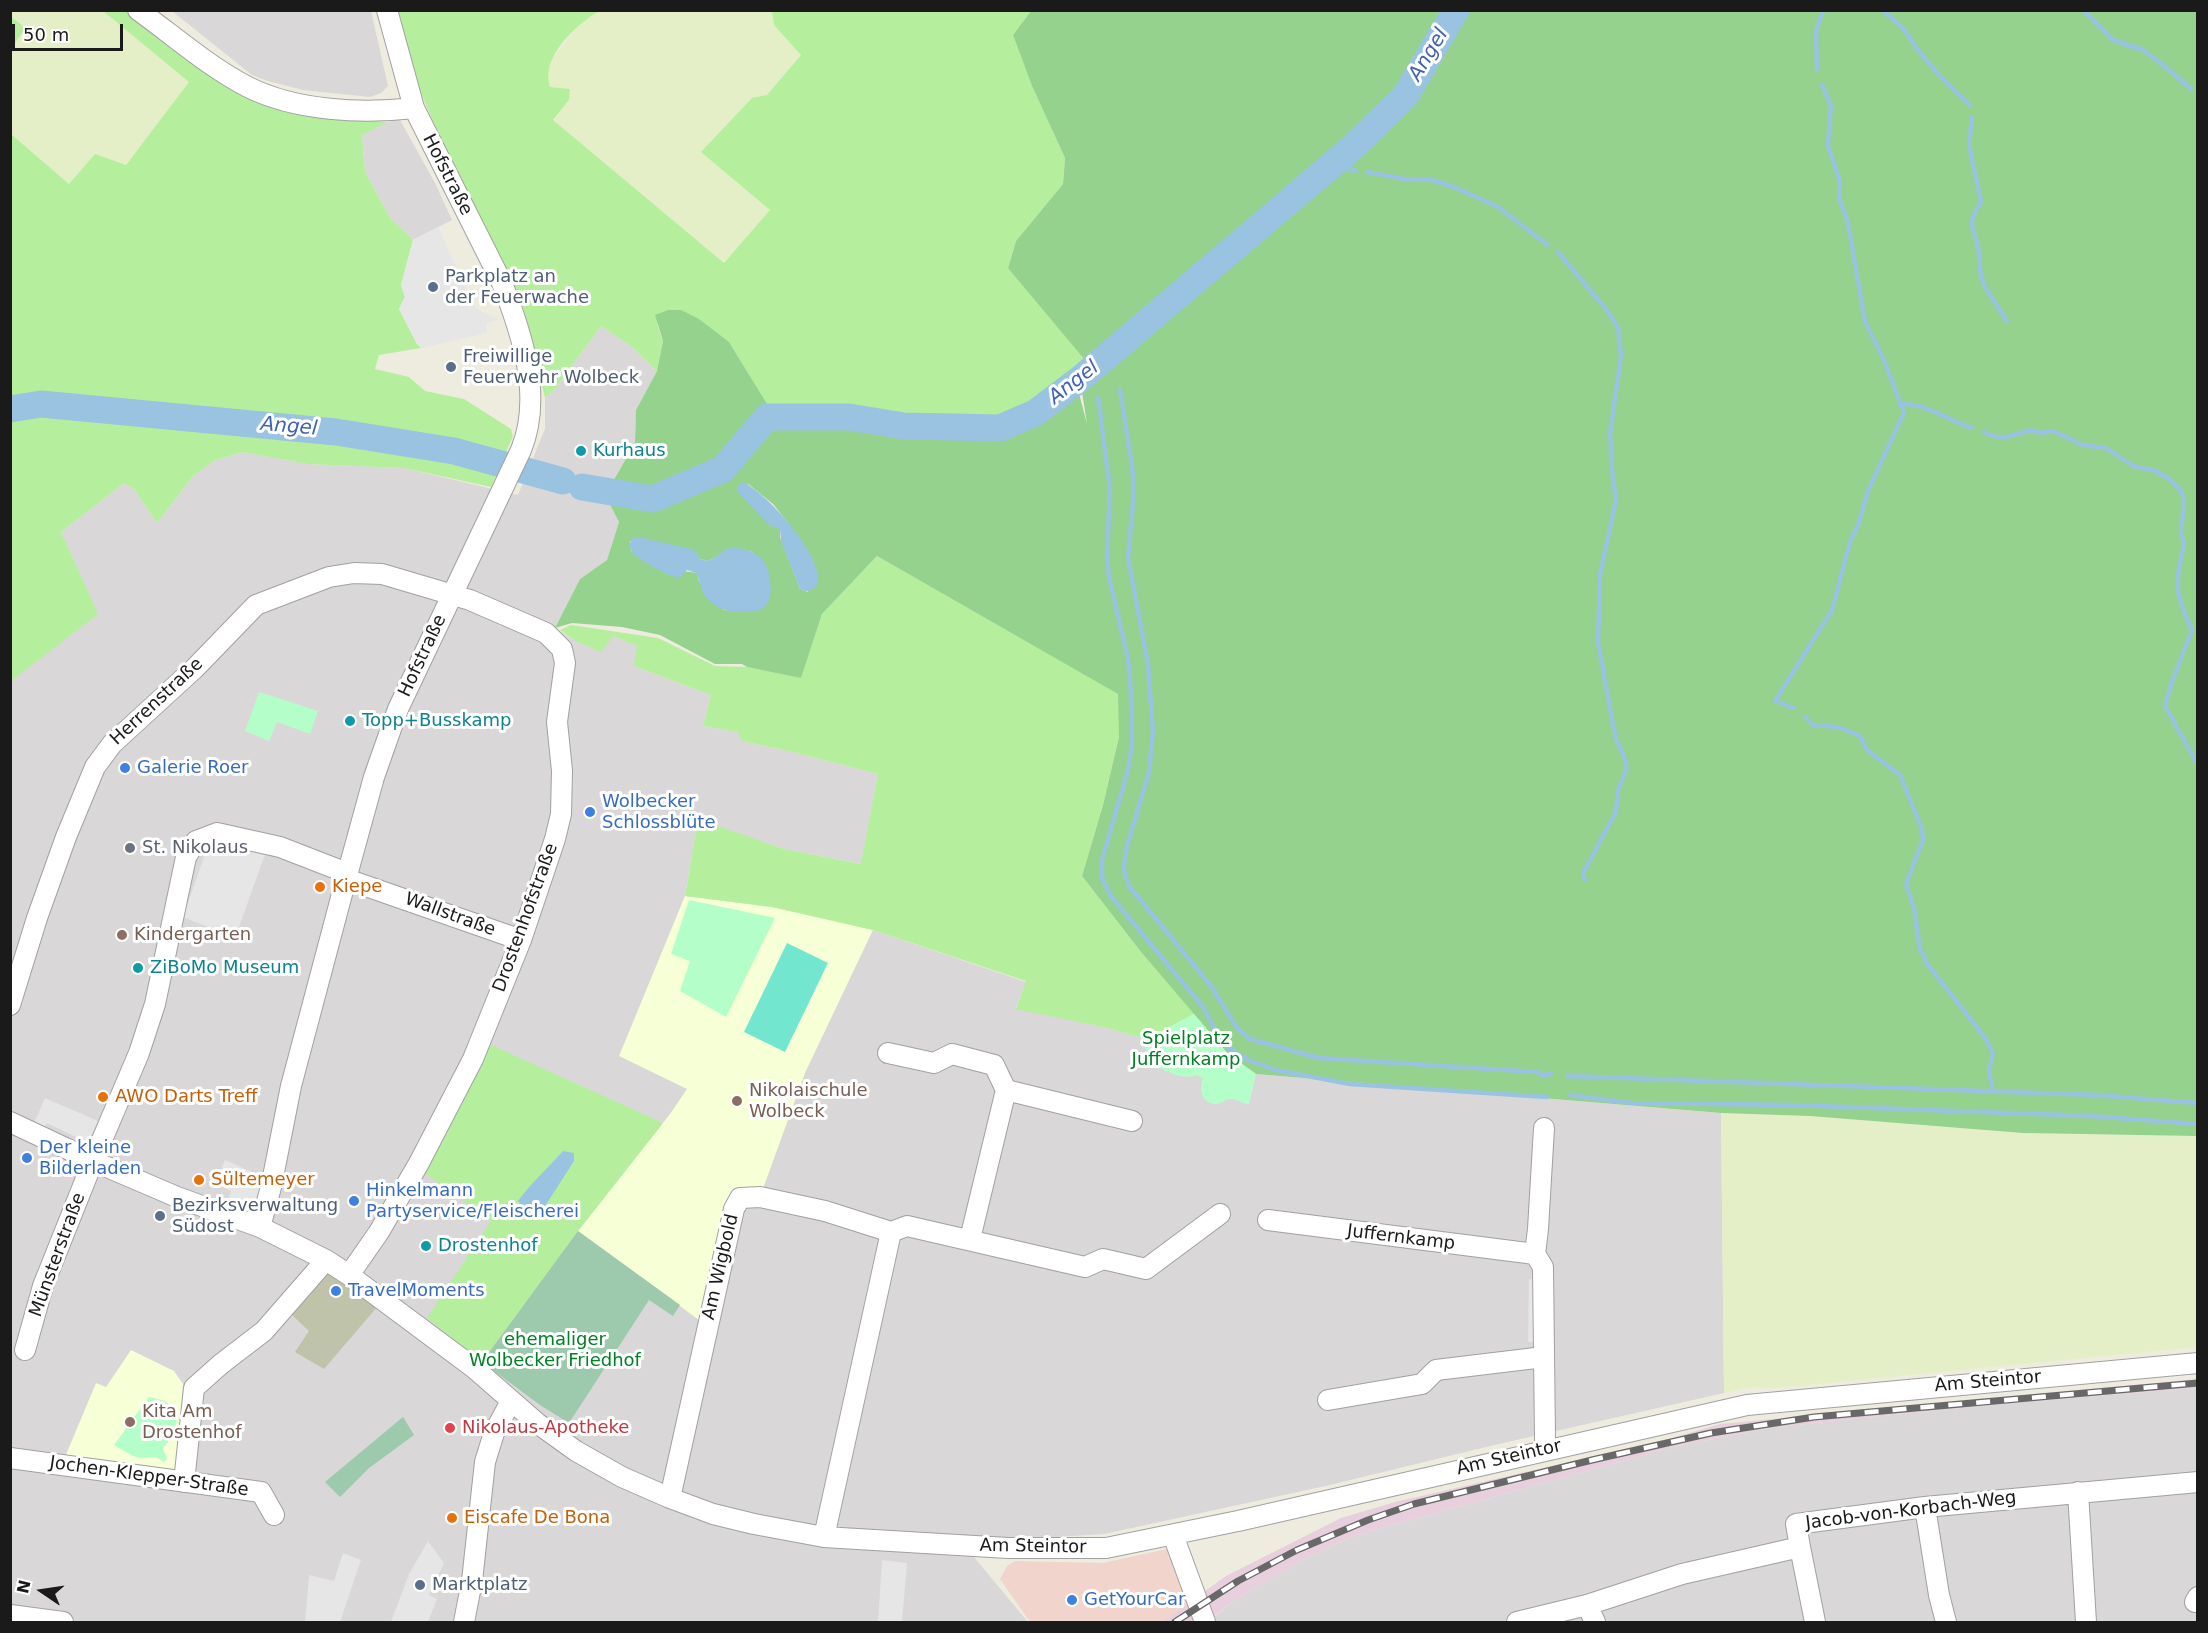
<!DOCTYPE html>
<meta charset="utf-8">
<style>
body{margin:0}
#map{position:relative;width:2208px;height:1633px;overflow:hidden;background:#eeecde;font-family:"DejaVu Sans",sans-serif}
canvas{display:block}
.frame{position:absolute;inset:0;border:12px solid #1a1a1a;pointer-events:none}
.north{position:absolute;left:12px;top:1561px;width:60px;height:60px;-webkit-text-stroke:4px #fff;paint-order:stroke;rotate:283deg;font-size:16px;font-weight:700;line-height:24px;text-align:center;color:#1a1a1a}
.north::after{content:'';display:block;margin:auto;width:21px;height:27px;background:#1a1a1a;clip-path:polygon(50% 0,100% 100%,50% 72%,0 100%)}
.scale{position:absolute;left:12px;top:24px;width:111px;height:27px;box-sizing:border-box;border:3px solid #1a1a1a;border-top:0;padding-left:8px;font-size:18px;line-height:21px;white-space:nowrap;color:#1a1a1a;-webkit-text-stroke:4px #fff;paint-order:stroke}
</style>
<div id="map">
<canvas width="2208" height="1633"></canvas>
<div class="frame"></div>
<div class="north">N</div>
<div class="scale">50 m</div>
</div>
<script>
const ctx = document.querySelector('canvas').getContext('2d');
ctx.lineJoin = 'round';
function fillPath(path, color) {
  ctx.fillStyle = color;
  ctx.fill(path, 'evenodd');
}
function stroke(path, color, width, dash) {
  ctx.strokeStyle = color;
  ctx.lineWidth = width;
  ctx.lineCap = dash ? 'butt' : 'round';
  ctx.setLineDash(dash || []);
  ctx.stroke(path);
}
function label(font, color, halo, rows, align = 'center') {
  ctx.font = font + ' "DejaVu Sans",sans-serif';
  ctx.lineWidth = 6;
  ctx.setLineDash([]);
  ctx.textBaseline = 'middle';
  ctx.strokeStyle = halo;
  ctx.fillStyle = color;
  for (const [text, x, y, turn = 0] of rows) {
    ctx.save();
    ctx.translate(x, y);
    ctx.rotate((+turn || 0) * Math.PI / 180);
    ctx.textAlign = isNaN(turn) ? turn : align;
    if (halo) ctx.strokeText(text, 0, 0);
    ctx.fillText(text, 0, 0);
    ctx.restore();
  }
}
fillPath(new Path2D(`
 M172 11H371L388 86 381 93 370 97 303 90 268 81 252 75Z
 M400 120 435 183 452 220 413 240 390 218 365 172 362 134 387 122Z
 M601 326 632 347 657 371 636 410 635 443 605 494 619 522 607 560 580 579 555 628 574 640 613 636 638 646 634 666 711 695 703 726 739 732 742 741 793 752 878 774 862 864 784 849 698 820 685 895 772 907 873 930 1026 982 1016 1008 1103 1027 1147 1039 1194 1014 1228 1054 1256 1074 1721 1113 1724 1393 1494 1445 1330 1485 1104 1534 993 1541 958 1538 1028 1622H11L10 681 97 614 61 532 124 483 134 489 157 523 193 476 215 460 243 452 307 464 404 468 518 495 545 429V398L555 389Z
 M2197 1388V1622H1208L1232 1602 1308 1557 1354 1536 1669 1448 1768 1428 2009 1403Z`), '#d9d7d7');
fillPath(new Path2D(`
 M1167 1549 1189 1603 1162 1622H1030L1000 1579 1007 1566 1015 1561 1103 1563Z`), '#f1d4cb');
fillPath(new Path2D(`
 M2197 1379V1388L2009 1403 1768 1428 1669 1448 1354 1536 1308 1557 1232 1602 1207 1622H1162L1226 1576 1341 1518 1395 1502 1665 1440 1720 1424Z`), '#e8cfde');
fillPath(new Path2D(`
 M685 896 772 907 873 930 805 1073 760 1197 740 1198 707 1326 578 1231 670 1114 687 1089 619 1056Z
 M131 1350 174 1371 183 1384 178 1470 65 1457 96 1383 106 1387Z`), '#f7ffd6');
fillPath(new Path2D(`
 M326 1272 377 1307 324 1369 295 1352 309 1331 290 1313 311 1294Z`), '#bec3a9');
fillPath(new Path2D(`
 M11 11H103L190 82 125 165 70 185 11 134 10 48 26 28 11 16Z
 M599 11H772L774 25 801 54 767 95 770 210 724 263 553 120 569 100 570 89 550 87 546 76 550 61 580 23Z
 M1721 1113 1810 1116 2023 1133 2197 1136V1347L1775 1388 1753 1387 1724 1393Z`), '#e4efc7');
fillPath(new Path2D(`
 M103 11H127L173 41 327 117 387 122 362 135 365 172 390 218 413 240 401 285 405 297 399 309 417 344 421 348 379 355 375 369 409 377 425 391 464 399 511 429 513 436 491 487 404 468 307 464 243 452 215 460 193 476 157 523 134 489 124 483 61 532 98 614 11 681V134L69 184 95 154 126 165 189 82Z
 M393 11H599C576 25 540 57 550 87L570 89 569 100 553 120 724 263 770 210 701 152 752 98 767 95 801 55 774 25 772 11H1031L1013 35 1032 86 1065 158 1063 184 1016 241 1008 267 1084 359 1024 409 983 420H913L850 411 769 407 729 342 657 324 663 341 657 371 632 347 601 326 555 389 545 398 523 307 452 163 425 103 400 36Z
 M10 16 26 28 11 48H10Z
 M877 556 1119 694V737L1103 805 1082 876 1141 952 1194 1014 1147 1039 1103 1027 1016 1009 1026 981 873 930 772 907 685 896 698 819 784 849 861 864 878 774 793 752 742 741 738 732 703 726 711 695 634 666 637 646 613 636 601 652 574 640 560 630 571 625 658 638 715 666 747 667 801 677 822 614Z
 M489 1044 663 1123 578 1231 482 1362 427 1318 491 1221 419 1169Z`), '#b5ef9d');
fillPath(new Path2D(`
 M1031 11H2197V1136L2023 1133 1810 1116 1721 1113 1256 1074 1228 1054 1141 952 1082 876 1103 805 1119 737 1118 694 877 556 822 614 801 678 747 667 742 664H715L660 635 622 627 572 623 555 628 580 579 607 560 619 522 605 495 635 443 636 410 657 371 663 341 655 315 668 310H681L699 319 729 342 769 407 772 421 999 434 1043 413 1077 386 1087 424 1080 379 1084 359 1008 268 1016 241 1063 184 1065 158 1032 86 1013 35ZM747 483 773 504 789 524 808 592 800 589 780 537V529ZM630 541 696 553 700 559 708 561 733 548 753 552 748 612 724 610 699 581 697 573 684 571 680 577 631 551Z`), '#95d28e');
fillPath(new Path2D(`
 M578 1231 680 1305 673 1316 649 1300 569 1423 540 1405 482 1362Z
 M403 1417 414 1435 369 1468 340 1497 325 1482Z`), '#9dc9ac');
fillPath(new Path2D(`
 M259 692 318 711 310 734 277 722 269 741 245 731Z
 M689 900 775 918 726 1017 680 991 690 961 671 954Z
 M1194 1014 1228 1054 1256 1074 1249 1104C1243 1103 1235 1099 1230 1099 1225 1099 1221 1104 1216 1104 1202 1104 1198 1089 1203 1079L1197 1075C1177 1081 1165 1068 1145 1063L1147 1039Z
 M149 1397 165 1401 177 1414C177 1429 173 1437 163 1448L167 1459 164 1462 156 1457 140 1458 133 1456 114 1445Z`), '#b4ffc9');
fillPath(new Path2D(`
 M787 943 828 963 785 1052 744 1032Z`), '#73e6d0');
fillPath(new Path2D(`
 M438 227 475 308 499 320 486 323 487 333 421 348 417 344 399 309 405 297 401 285 413 240Z
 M223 840 267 849 235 938 183 917 207 848Z
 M45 1098 98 1121 86 1147 74 1141 76 1137 47 1123 44 1128 34 1123Z
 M225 1160 266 1178 262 1196 254 1205 242 1210 226 1205 231 1191 215 1183Z
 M1529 1279 1539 1280 1538 1342H1528Z
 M428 1541 444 1563 429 1595 437 1599 428 1622H391L409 1574Z
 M343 1553 361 1560 340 1622H305L309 1575 334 1581Z
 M882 1560 907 1563 902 1622H878Z`), '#e6e6e6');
fillPath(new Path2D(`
 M743 482C767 493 824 557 818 584 812 591 808 593 800 589L781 541 780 529 769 525 738 492V485Z
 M638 537 691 549 696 552 700 559 708 561C717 558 723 548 732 548 744 547 759 553 765 563 771 574 775 599 763 608 757 613 744 612 736 612 723 611 711 605 704 594 700 588 700 579 696 573L687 570C684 572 683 575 680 577 673 580 636 558 632 552 629 546 630 542 632 538Z
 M563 1151 574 1153V1161L538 1217 527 1214 518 1201C531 1183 548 1168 563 1151Z`), '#99c3e1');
stroke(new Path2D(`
 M1882 10 1903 28 1918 50 1939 75 1970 105
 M2083 10 2113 40 2143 50 2168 69 2191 89
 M1817 70 1816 31 1823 10
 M1972 117 1969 145 1981 202C1966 226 1973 223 1978 247 1980 258 1979 268 1982 280 1986 292 2000 309 2007 321
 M1337 161 1345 168 1356 171
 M1367 172 1405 179 1432 180 1454 187 1498 207 1548 245
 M1558 252 1606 309 1618 327 1621 356 1610 433 1612 470 1616 500 1600 575 1598 642 1612 719 1616 739 1626 762V771L1618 790 1616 812 1583 873 1585 880
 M1113 351 1117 361
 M1090 371 1094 380
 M1120 389 1133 473V502L1128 558 1148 664 1153 732 1149 772 1127 846 1124 865 1125 875 1129 886 1211 986 1237 1028 1250 1039 1319 1058 1537 1072 1543 1075 1551 1074
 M1098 398 1110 488 1107 558 1109 577 1128 659 1131 693 1132 744 1128 770 1102 860V878L1110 895 1203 1007 1223 1044 1248 1060 1276 1070 1350 1084 1547 1097
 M1900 404C1927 403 1947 420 1972 428
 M1984 432 1996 437H2007L2031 430 2041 433 2053 431 2083 445 2106 448 2133 466 2156 471 2169 479 2181 490 2184 500 2181 534 2184 543 2178 574V592L2183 609 2192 630 2172 682 2165 706 2198 765
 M1794 708 1775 701 1832 610 1850 542 1858 525 1869 488 1904 413 1884 360 1865 322 1851 240 1846 216 1839 199 1840 182 1828 145 1831 105 1822 85
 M1805 717 1813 725 1838 727 1860 736 1867 750 1900 775 1922 829 1923 840 1906 884 1914 908 1920 949 1928 965 1986 1039 1993 1053 1989 1071 1993 1091
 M1567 1076 2095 1095 2198 1103
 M1570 1095 1632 1103 1791 1105 2091 1116 2198 1124`), '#99c3e1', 4.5);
stroke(new Path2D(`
 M10 409 41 404 336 432 454 451 563 481
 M582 487 653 499 723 469 767 417H849L904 426 1000 428 1035 413 1080 379 1353 147 1406 95 1456 10`), '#99c3e1', 27);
const minor = new Path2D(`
 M138 10C174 36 209 67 248 87 296 111 362 114 414 108
 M346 879 521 940
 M10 1005 37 918 66 837 95 767 112 744 195 668 256 605 329 577 354 573 382 574 470 600 546 633 562 649 565 663 557 722 562 771 561 814 555 839 521 940 473 1059 419 1163 379 1232 349 1275
 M888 1053 934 1063 952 1054 994 1065 1006 1090 970 1239
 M1006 1090 1132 1121
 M10 1122 93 1161 177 1197 260 1227 326 1260 349 1275 474 1368 537 1423 576 1451 622 1477 670 1498 713 1514 754 1524 824 1537 1008 1548H1106L1238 1521 1747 1405 2198 1363
 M1268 1220 1535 1254 1543 1267 1545 1439 1547 1449
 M260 1227 271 1187 291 1086 346 879 374 777 398 709 521 450C543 397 522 334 502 283L414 108 387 10
 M1535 1254 1538 1229 1544 1128
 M25 1350 43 1286 93 1161 139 1053 155 1004 186 857 196 841 217 833 280 847 347 873
 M1328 1400 1422 1384 1436 1370 1544 1357
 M10 1458 261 1492 274 1515
 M184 1482 194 1388 221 1364 264 1331 326 1260
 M2078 1492 2086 1622
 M670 1498 734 1209 740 1198 760 1197 825 1211 891 1232 907 1226 1085 1267 1103 1259 1146 1269 1220 1214
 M1925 1507 1939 1595 1946 1622
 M1173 1535 1205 1622
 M824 1537 891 1232
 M1800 1547 1815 1622
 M2195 1602 2198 1597
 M1587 1605 1595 1622
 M10 1615 63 1622
 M464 1622 472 1581 485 1462 494 1433 511 1401
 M1517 1622 1587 1605 1682 1574 1800 1547 1796 1524 1925 1507 2198 1482`);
stroke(minor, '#a1a1a1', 22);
stroke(minor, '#fff', 20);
const rail = new Path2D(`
 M1175 1622 1238 1581 1297 1550 1368 1520 1414 1504 1592 1460 1711 1433 1814 1417 2198 1383`);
stroke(rail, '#686868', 7);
stroke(rail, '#fff', 4.5, [14]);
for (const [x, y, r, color] of [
 [433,287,6,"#5c6f8a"],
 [451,367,6,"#5c6f8a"],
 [581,451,6,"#0f9aa8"],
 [350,721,6,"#0f9aa8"],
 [125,768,6,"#3f7fe0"],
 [590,812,6,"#3f7fe0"],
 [130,848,6,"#6b7280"],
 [320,887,6,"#e8710a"],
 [122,935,6,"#8d6e63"],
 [138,968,6,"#0f9aa8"],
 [103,1097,6,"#e8710a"],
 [737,1101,6,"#8d6e63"],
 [27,1158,6,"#3f7fe0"],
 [199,1180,6,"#e8710a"],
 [354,1201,6,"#3f7fe0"],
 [160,1216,6,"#5c6f8a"],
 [426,1246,6,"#0f9aa8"],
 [336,1291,6,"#3f7fe0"],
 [130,1422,6,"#8d6e63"],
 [450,1428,6,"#e0444e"],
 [452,1518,6,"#e8710a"],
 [420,1585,6,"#5c6f8a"],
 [1072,1600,6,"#3f7fe0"]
]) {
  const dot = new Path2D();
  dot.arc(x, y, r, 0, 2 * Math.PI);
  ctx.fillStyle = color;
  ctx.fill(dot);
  stroke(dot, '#fff', 2);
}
label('18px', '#1a1a1a', '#fff', [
 ["Hofstraße",447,175,63],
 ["Hofstraße",423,656,-65],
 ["Herrenstraße",157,702,-43],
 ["Wallstraße",450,915,20],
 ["Drostenhofstraße",526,918,-70],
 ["Juffernkamp",1401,1238,7],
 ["Münsterstraße",58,1255,-70],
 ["Am Wigbold",721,1267,-77],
 ["Am Steintor",1988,1382,-5],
 ["Am Steintor",1509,1458,-13],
 ["Jochen-Klepper-Straße",149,1477,8],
 ["Jacob-von-Korbach-Weg",1911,1511,-7],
 ["Am Steintor",1033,1547,1]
]);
label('18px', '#4e5e75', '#fff', [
 ["Parkplatz an",445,277],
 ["der Feuerwache",445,298],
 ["Freiwillige",463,357],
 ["Feuerwehr Wolbeck",463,378],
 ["Bezirksverwaltung",172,1206],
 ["Südost",172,1227],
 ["Marktplatz",432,1585]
], 'left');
label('18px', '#0d838f', '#fff', [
 ["Kurhaus",593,451],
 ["Topp+Busskamp",362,721],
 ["ZiBoMo Museum",150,968],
 ["Drostenhof",438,1246]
], 'left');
label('18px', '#366cbe', '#fff', [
 ["Galerie Roer",137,768],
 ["Wolbecker",602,802],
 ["Schlossblüte",602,823],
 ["Der kleine",39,1148],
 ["Bilderladen",39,1169],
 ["Hinkelmann",366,1191],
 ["Partyservice/Fleischerei",366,1212],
 ["TravelMoments",348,1291],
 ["GetYourCar",1084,1600]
], 'left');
label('18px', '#5b616d', '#fff', [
 ["St. Nikolaus",142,848]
], 'left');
label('18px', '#c56008', '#fff', [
 ["Kiepe",332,887],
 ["AWO Darts Treff",115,1097],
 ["Sültemeyer",211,1180],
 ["Eiscafe De Bona",464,1518]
], 'left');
label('18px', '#785e54', '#fff', [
 ["Kindergarten",134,935],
 ["Nikolaischule",749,1091],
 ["Wolbeck",749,1112],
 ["Kita Am",142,1412],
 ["Drostenhof",142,1433]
], 'left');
label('18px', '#008124', '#fff', [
 ["Spielplatz",1186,1039],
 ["Juffernkamp",1186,1060],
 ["ehemaliger",555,1340],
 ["Wolbecker Friedhof",555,1361]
]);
label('18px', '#be3a42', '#fff', [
 ["Nikolaus-Apotheke",462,1428]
], 'left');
label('italic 20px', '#3f62b2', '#fff', [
 ["Angel",1429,55,-59],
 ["Angel",1074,383,-38],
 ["Angel",289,427,5]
]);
</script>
